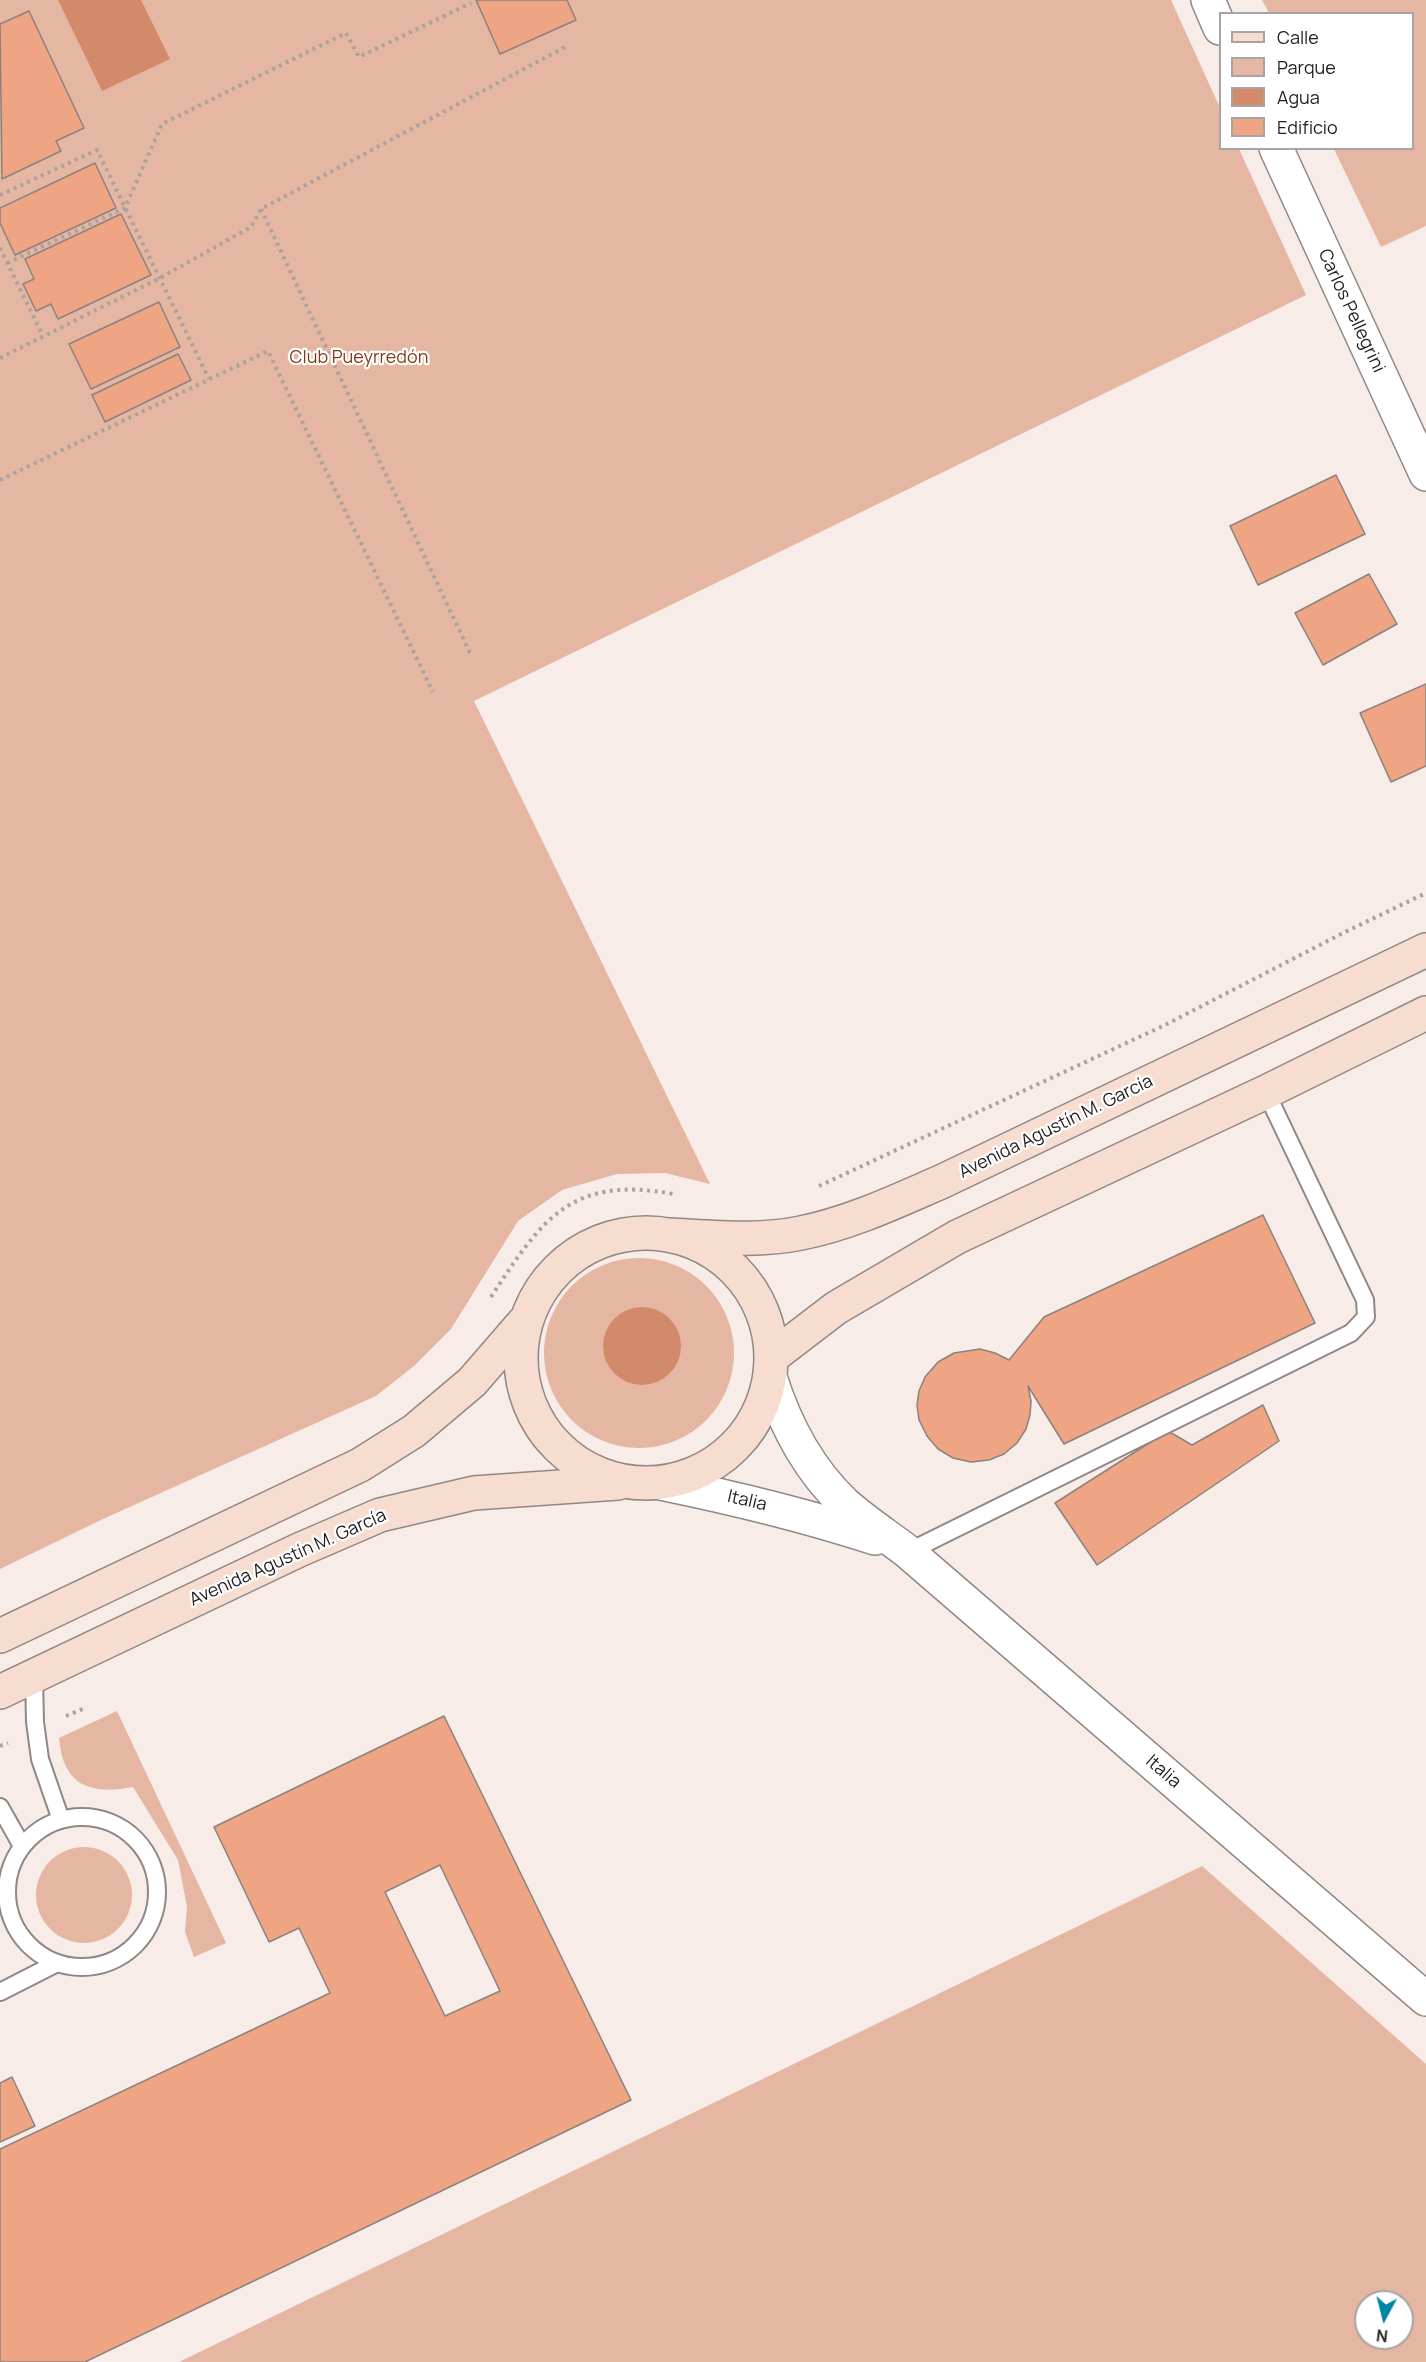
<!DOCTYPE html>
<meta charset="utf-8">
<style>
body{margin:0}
#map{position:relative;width:1426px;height:2362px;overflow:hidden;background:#f7ece8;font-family:Manrope,sans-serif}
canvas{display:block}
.legend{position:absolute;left:1219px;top:12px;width:195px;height:138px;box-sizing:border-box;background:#fff;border:2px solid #a6a5a4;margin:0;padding:8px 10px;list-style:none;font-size:18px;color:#211d1c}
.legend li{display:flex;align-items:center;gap:12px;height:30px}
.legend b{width:30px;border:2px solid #a6a5a4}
.north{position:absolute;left:1354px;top:2290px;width:60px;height:60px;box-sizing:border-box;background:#fff;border:2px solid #a6a5a4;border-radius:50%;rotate:187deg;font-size:16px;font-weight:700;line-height:24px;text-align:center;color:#211d1c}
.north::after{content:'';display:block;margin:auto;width:21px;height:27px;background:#0083a6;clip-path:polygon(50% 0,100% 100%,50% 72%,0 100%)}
</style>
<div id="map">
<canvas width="1426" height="2362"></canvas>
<ul class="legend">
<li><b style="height:8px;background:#f7dcd0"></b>Calle</li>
<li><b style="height:16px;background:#e5b6a1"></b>Parque</li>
<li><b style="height:16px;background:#d28a6a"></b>Agua</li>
<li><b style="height:16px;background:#efa584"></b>Edificio</li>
</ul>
<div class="north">N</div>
</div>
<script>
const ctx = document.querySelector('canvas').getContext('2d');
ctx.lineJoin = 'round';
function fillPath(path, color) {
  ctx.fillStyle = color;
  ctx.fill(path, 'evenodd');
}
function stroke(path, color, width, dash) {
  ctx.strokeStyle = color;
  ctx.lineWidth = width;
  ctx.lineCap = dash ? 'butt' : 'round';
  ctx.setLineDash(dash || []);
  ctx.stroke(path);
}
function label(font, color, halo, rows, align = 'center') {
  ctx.font = font + ' Manrope,sans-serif';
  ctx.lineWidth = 4.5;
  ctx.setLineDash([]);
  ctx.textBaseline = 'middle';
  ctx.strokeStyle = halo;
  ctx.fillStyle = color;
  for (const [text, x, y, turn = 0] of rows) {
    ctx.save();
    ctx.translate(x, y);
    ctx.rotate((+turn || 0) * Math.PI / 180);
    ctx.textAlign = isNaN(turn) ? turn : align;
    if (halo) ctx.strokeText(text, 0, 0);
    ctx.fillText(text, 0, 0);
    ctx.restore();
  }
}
fillPath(new Path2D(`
 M0 0H1171L1220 108V148L1239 149 1306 295 474 701 710 1184 665 1173 617 1174 562 1190 518 1221 451 1329 414 1366 376 1396 103 1519 0 1569Z
 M1262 0H1426V226L1381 247 1334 149 1412 148V14L1269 13Z
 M544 1353a95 95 0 1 1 190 0a95 95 0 1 1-190 0Z
 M117 1711 226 1943 194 1957 185 1932 187 1907 178 1860 133 1787C90 1795 63 1786 59 1738Z
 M36 1895a48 48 0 1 1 96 0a48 48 0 1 1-96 0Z
 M1202 1866 1426 2064V2362H179ZM1366 2302H1402V2338H1366Z`), '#e5b6a1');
fillPath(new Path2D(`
 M58 0H141L170 59 102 91Z
 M603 1346a39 39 0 1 1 78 0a39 39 0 1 1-78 0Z`), '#d28a6a');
const building = new Path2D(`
 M476 0H567L576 20 500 54Z
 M29 11 84 128 56 141 61 151 2 179 0 24Z
 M95 163 116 208 15 255 0 223V208Z
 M121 214 151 275 58 319 51 304 36 311 23 284 34 279 25 259Z
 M159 302 180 347 91 389 69 344Z
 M178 354 191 380 105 422 92 395Z
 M1336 475 1365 534 1258 585 1230 526Z
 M1369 574 1397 624 1323 665 1295 613Z
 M1426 684V766L1391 782 1360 713Z
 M1263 1215 1315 1323 1064 1444 1028 1386 1031 1401 1030 1415 1026 1429 1017 1443 1004 1454 989 1460 971 1462 953 1458 938 1449 927 1436 919 1420 917 1405 919 1391 925 1377 938 1362 954 1353 980 1349 995 1353 1009 1360 1044 1317Z
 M1263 1405 1279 1441 1097 1565 1055 1503 1168 1431 1192 1445Z
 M444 1716 631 2100 85 2362H0V2149L330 1993 299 1928 269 1942 214 1827ZM440 1865 500 1991 445 2016 385 1892Z
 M12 2077 35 2126 0 2142V2083Z`);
fillPath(building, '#efa584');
stroke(building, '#8b827e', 1.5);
const service = new Path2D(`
 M908 1552 1351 1333 1366 1317 1365 1300 1266 1092
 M34 1676 35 1722 40 1759 61 1820
 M0 1807 22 1846
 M7 1892a75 75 0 1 1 150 0a75 75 0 1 1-150 0Z
 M0 1992 57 1963`);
const minor = new Path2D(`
 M1208 0 1220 28
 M1276 148 1426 474`);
const tertiary = new Path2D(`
 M770 1377C785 1425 808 1469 845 1504 864 1521 887 1536 908 1552L1426 1999
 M661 1483C734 1498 805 1515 875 1538`);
const secondary = new Path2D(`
 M521 1358a125 125 0 1 1 250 0a125 125 0 1 1-250 0Z
 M669 1235C712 1237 758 1242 801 1233 851 1223 897 1201 943 1181L1426 950
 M772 1357 836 1308 957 1237 1266 1092 1426 1013
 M0 1636 360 1465 414 1431 472 1382 524 1322
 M0 1692 299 1550 380 1515 474 1493 618 1483`);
stroke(service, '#918784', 20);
stroke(minor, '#918784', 36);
stroke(tertiary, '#918784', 36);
stroke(secondary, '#918784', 36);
stroke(new Path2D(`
 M0 195 97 150 209 379
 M261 209 470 653
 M0 248 43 336
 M7 263 125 208 162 124 346 33 359 57 471 3
 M0 358 160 278 251 227 261 209 567 46
 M0 480 268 351 433 692
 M819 1186 1165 1025 1345 932 1426 893
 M491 1297C542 1219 571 1175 673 1194
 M66 1716 85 1708
 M0 1746 8 1743`), '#aba29f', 4, [3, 4.5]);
stroke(service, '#fff', 16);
stroke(minor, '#fff', 33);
stroke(tertiary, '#fff', 33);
stroke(secondary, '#f7dcd0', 33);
label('18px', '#211d1c', '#fff', [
 ["Carlos Pellegrini",1351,311,65],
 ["Avenida Agustín M. García",1056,1127,-26],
 ["Italia",747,1501,13],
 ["Avenida Agustín M. García",288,1558,-24],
 ["Italia",1163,1772,41]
]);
label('18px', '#7f3c1a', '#fff', [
 ["Club Pueyrredón",359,358]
]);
</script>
